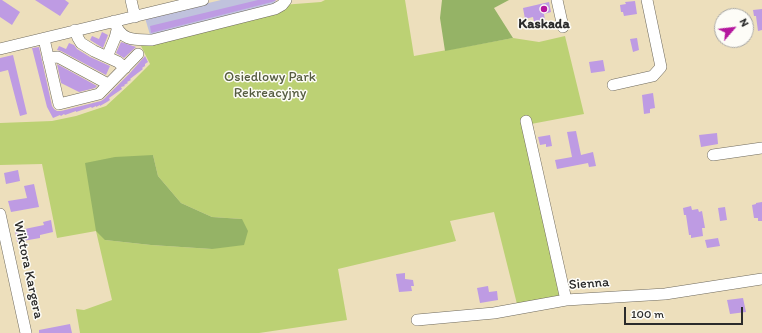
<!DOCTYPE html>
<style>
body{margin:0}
#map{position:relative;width:762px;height:333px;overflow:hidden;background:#eddfbc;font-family:Itim,sans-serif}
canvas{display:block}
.north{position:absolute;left:714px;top:8px;width:40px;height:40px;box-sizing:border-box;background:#fdfcf7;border:1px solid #a9a8a5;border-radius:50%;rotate:62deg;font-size:11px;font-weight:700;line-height:16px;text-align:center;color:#2b2b2b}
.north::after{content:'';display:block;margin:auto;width:14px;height:18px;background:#b5179e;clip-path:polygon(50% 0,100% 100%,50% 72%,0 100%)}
.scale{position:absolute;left:624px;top:307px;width:119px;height:18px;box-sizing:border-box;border:2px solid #2b2b2b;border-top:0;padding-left:5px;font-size:12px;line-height:14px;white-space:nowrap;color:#2b2b2b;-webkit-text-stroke:3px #fdfcf7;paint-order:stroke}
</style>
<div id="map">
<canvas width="762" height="333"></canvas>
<div class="north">N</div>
<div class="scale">100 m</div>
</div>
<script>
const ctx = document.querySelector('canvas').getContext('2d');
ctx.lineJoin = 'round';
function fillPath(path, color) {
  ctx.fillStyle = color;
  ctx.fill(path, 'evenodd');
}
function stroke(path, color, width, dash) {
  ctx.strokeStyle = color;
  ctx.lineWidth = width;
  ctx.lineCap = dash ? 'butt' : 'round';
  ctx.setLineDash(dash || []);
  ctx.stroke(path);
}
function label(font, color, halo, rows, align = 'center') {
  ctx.font = font + ' Itim,sans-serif';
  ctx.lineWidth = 3;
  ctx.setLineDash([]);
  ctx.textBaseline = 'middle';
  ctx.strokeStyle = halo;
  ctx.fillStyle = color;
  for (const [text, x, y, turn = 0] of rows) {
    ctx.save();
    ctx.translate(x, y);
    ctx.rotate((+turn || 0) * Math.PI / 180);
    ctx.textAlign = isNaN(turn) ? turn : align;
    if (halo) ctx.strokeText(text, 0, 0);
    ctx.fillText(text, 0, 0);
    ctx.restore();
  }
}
fillPath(new Path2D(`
 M221 0H275L277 7 151 38 145 18Z`), '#c0c2dd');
fillPath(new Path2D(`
 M325 0H405L414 56 513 38 539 42 565 36 584 114 531 124 562 297 517 304 494 212 450 221 456 241 338 269 347 320 259 333H80L76 309 84 310 112 300 96 231 57 238 42 164 0 165V123L52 121 76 116 106 106 131 83 150 64 138 40 282 5 321 2ZM153 155 158 176 181 203 212 217 242 219 212 249 151 245 105 240Z`), '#bcd174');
fillPath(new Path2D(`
 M442 0H509L494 8 513 38 445 51 440 18Z
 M153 155 158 176 181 203 212 217 242 219 248 231 244 245 212 249 151 245 105 240 96 231 85 163 115 157Z`), '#95b366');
fillPath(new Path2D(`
 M0 0H2L20 12 12 25 0 17Z
 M35 0H65L69 3 60 16Z
 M258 0H277L272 2 151 33 150 26Z
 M635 1 637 14 624 16 623 12H621L620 5 626 4 625 2Z
 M549 2 551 12 544 14 545 20 534 22 533 17 525 19 523 8Z
 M762 9V30L758 31 756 16H754L753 10Z
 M102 32 108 35 103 48 90 40 92 36 99 39Z
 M637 38 639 50 633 52 630 39Z
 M121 42 136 47 124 58 116 53Z
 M69 43 74 45 77 49 90 57 110 66 106 75 61 51 57 50 59 46 66 49Z
 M39 47 52 106 54 109 57 111H61L101 101 104 99 130 73 145 56 148 62 145 64V66L142 68 143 69 130 79 131 80 127 82 128 83 124 85 125 86 121 87 122 89 109 98 110 100 107 102 100 106V105L96 107V106L92 108 91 107 76 112V111L65 115 64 114 61 116 60 115 53 118 47 107 32 48Z
 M13 55 27 114 20 116 8 70 0 72V58Z
 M603 60 605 71 591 73 589 62Z
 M57 64 97 86 95 88 79 92 61 83Z
 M653 93 655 108 650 109V113L644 114 642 95Z
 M576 131 581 155 593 152 596 166 589 167 588 163 557 169 555 160 572 157 567 132Z
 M717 133 718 144 701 147 699 135Z
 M550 135 552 146 546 147V144L540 145 538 137Z
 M18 170 20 181 6 184 4 173Z
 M34 184 39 207 11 212 8 201 27 198 24 186Z
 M762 202V221H758V218H754L752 205 756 204V203Z
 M691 206 692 210 698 209 699 212 702 211 705 228H702L703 236 691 238V235H689L686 215H684L683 208Z
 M725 207 727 220 720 221 718 208Z
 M51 220 53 232 40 235V238L17 242 15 231 44 225 43 222Z
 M718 238 720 246 707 248 705 240Z
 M405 273V279L413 280 414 286H411L412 291 399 292 396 274Z
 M488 286 489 292 497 291 498 300 480 303 477 288Z
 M743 298 746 312 730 314 727 300Z
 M70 324 72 333H39V330Z`), '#be9be3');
const minor = new Path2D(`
 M131 0 135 17
 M557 0 563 27
 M114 21C121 41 133 40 152 40L275 9 282 5 286 0
 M75 30 78 38 81 43 94 51 118 62 125 68
 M44 39 59 104 99 94 138 54
 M0 49 203 0
 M107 57 115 38 117 30
 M48 58 58 57 108 84
 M613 85 653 76 661 67 647 0
 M526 121 566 300
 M713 155 762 148
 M0 214 26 333
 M417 320 494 313 566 300 665 294 762 279`);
stroke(minor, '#6f6a5e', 12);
stroke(minor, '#fff', 11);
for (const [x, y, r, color] of [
 [544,9,4,"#b5179e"]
]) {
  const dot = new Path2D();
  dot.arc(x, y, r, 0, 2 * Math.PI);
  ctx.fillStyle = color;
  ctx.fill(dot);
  stroke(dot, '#fdfcf7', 1.5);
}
label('bold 14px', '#2b2b2b', '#fdfcf7', [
 ["Kaskada",544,24]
]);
label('14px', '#565d41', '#fdfcf7', [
 ["Osiedlowy Park",270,77],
 ["Rekreacyjny",270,93]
]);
label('14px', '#2b2b2b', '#fdfcf7', [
 ["Wiktora Kargera",28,270,78],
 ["Sienna",589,284,-4]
]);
</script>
